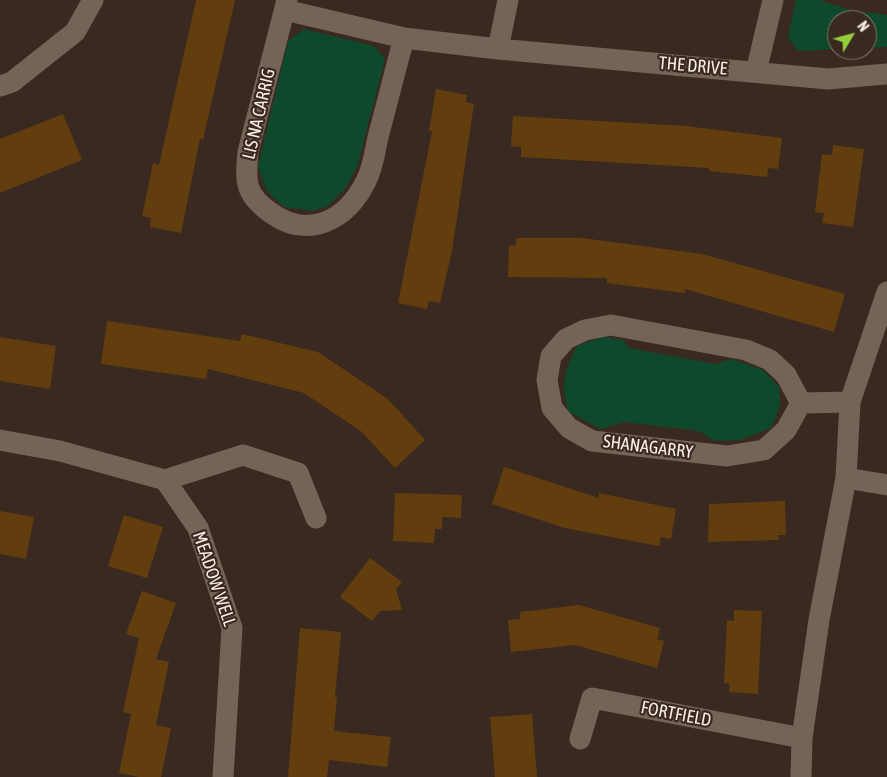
<!DOCTYPE html>
<style>
body{margin:0}
#map{position:relative;width:887px;height:777px;overflow:hidden;background:#3a2920;font-family:"Asap Condensed",sans-serif}
canvas{display:block}
.north{position:absolute;left:827px;top:10px;width:50px;height:50px;box-sizing:border-box;background:#3a2920;border:1px solid #867870;border-radius:50%;rotate:53deg;font-size:14px;font-weight:700;line-height:20px;text-align:center;color:#f9eee7}
.north::after{content:'';display:block;margin:auto;width:18px;height:22px;background:#93cc3d;clip-path:polygon(50% 0,100% 100%,50% 72%,0 100%)}
</style>
<div id="map">
<canvas width="887" height="777"></canvas>
<div class="north">N</div>
</div>
<script>
const ctx = document.querySelector('canvas').getContext('2d');
ctx.lineJoin = 'round';
function fillPath(path, color) {
  ctx.fillStyle = color;
  ctx.fill(path, 'evenodd');
}
function stroke(path, color, width, dash) {
  ctx.strokeStyle = color;
  ctx.lineWidth = width;
  ctx.lineCap = dash ? 'butt' : 'round';
  ctx.setLineDash(dash || []);
  ctx.stroke(path);
}
function label(font, color, halo, rows, align = 'center') {
  ctx.font = font + ' "Asap Condensed",sans-serif';
  ctx.lineWidth = 4.5;
  ctx.setLineDash([]);
  ctx.textBaseline = 'middle';
  ctx.strokeStyle = halo;
  ctx.fillStyle = color;
  for (const [text, x, y, turn = 0] of rows) {
    ctx.save();
    ctx.translate(x, y);
    ctx.rotate((+turn || 0) * Math.PI / 180);
    ctx.textAlign = isNaN(turn) ? turn : align;
    if (halo) ctx.strokeText(text, 0, 0);
    ctx.fillText(text, 0, 0);
    ctx.restore();
  }
}
fillPath(new Path2D(`
 M796 0H820L849 10 887 15V47L867 48V20H837V49L798 51 788 37Z
 M304 29 374 46 385 59 357 167 346 187 328 206 312 211 284 207 267 191 258 166 288 41Z
 M602 337 624 340 628 348 716 364 731 359 763 370 779 387 780 406 771 428 740 440 714 441 699 431 624 422 601 429 569 412C560 383 564 373 577 346Z`), '#0e492c');
fillPath(new Path2D(`
 M196 0H235L203 140 200 139 181 233 150 227 151 218 142 216 153 163 159 165Z
 M436 89 467 95 466 102 474 104 452 251 440 303 429 301 427 309 398 303 432 131H429Z
 M63 114 82 160 0 193V139Z
 M513 116 686 126 782 138 778 169 768 168 767 177 709 171V168L521 157V147L511 146Z
 M833 145 864 149 853 227 822 223 824 213 815 212 822 154 832 155Z
 M516 238H582L702 254 845 294 834 332 685 289V293L607 283V278L508 277 509 245 516 246Z
 M107 321 240 341 242 334 318 352 388 399 425 440 395 468 362 432 304 393 208 369 206 379 101 364Z
 M0 337 56 346 50 389 0 381Z
 M504 467 599 498V493L676 509 671 539 661 537 659 546 632 541 565 528 492 504Z
 M395 493 462 495 461 518 442 517V529H435L434 543 393 541Z
 M785 501 786 535H778L779 540 708 542 709 504Z
 M0 511 34 517 26 559 0 554Z
 M124 515 163 527 147 578 108 566Z
 M370 558 402 582 396 589 402 610 380 611 372 621 340 597Z
 M142 591 176 603 156 659 169 662 156 725 171 728 161 777H139L119 773 131 714 123 712 139 638 126 634Z
 M579 605 660 628 657 639 664 641 657 668 575 645 511 652 508 620 520 619V612Z
 M734 610 762 611 758 694 729 692 730 684 724 683 727 620 734 621Z
 M300 628 341 632 335 697 337 698 334 731 391 737 387 767 329 760 327 777H288Z
 M532 714 537 777H495L490 717Z`), '#623e0f');
stroke(new Path2D(`
 M287 0 248 152C245 182 245 195 271 213 309 240 347 220 366 181 373 168 375 151 378 137 387 104 395 71 404 38
 M285 10 404 38 498 49 828 79 887 74
 M498 49 508 0
 M756 72 773 0
 M0 86 12 82 75 32 93 0
 M801 403 786 375 770 360 746 350 611 325 585 330 566 339 551 356 547 380 552 408 569 428 592 441 727 456 764 450 786 430 801 403 850 402
 M0 440 60 451 165 480 243 455 298 473 316 518
 M846 478 887 485
 M165 480 198 528 232 628 223 777
 M580 739 592 698 802 738
 M801 777 802 738 819 620 846 478 850 402 887 292`), '#766358', 21);
label('18px', '#f9eee7', '#3a2920', [
 ["THE DRIVE",693,66,5],
 ["LIS NA CARRIG",259,114,-77],
 ["SHANAGARRY",648,447,7],
 ["MEADOW WELL",214,579,71],
 ["FORTFIELD",676,714,11]
]);
</script>
